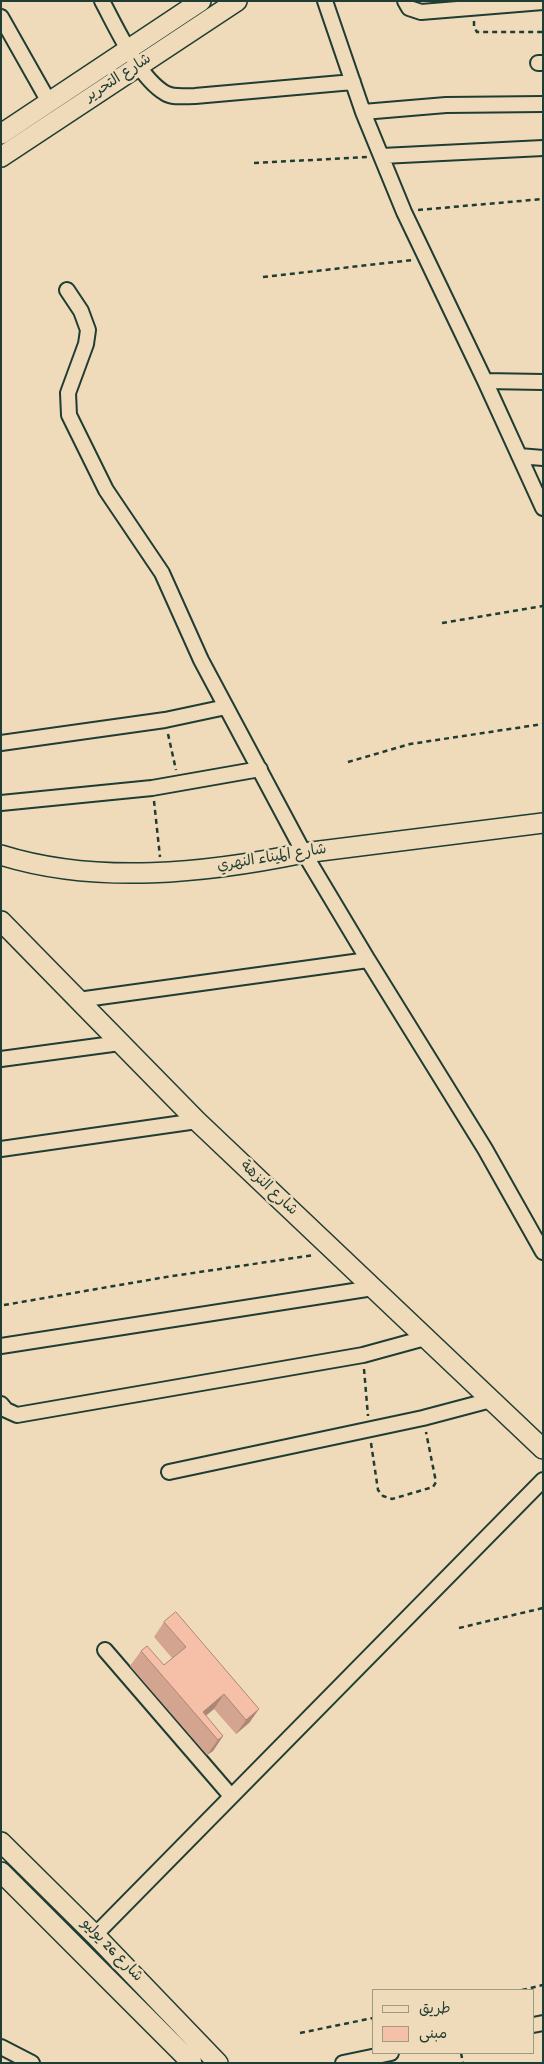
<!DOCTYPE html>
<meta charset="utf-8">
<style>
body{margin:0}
#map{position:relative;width:544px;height:2064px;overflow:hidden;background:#efdbb9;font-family:"Gochi Hand","Playpen Sans Arabic",sans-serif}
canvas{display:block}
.frame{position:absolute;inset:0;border:2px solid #1f3d34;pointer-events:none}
.legend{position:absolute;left:372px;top:1989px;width:162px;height:65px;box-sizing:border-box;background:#efdbb9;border:1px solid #9c9c84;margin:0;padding:6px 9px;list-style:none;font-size:15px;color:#1f3d34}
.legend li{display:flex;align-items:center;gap:10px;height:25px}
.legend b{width:25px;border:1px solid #9c9c84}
</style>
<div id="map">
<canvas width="544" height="2064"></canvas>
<div class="frame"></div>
<ul class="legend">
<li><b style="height:6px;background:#efdbb9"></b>طريق</li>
<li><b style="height:14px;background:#f5bfa8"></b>مبنى</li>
</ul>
</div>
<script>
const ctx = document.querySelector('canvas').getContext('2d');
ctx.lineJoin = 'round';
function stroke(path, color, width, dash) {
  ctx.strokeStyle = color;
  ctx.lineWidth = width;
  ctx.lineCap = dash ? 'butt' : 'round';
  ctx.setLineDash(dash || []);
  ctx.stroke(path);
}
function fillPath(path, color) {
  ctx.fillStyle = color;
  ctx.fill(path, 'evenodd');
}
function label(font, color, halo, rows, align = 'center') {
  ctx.font = font + ' "Gochi Hand","Playpen Sans Arabic",sans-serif';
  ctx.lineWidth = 5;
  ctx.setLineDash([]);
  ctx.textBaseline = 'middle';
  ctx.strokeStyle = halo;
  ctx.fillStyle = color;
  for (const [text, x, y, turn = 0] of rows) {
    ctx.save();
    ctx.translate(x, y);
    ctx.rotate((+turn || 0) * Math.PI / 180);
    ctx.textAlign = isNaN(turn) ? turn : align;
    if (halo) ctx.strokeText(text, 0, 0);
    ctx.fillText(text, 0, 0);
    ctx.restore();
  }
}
const street = new Path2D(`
 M102 1C116 27 139 78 165 93 173 98 185 96 195 96L353 82
 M325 1 363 112 404 212 485 381 543 508
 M405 1 409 8 421 12 543 2
 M1 17 49 102
 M538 63H543
 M363 112 446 105 543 104
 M382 156 543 148
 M67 290 81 311 88 330 86 344 68 393 69 415 106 490 162 573 201 660 304 853 368 960 78 1000
 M485 381 543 382
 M519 456 543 458
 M1 743 165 720 226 707
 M1 803 152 788 260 769
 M368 960 485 1149 543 1252
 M1 1059 120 1043
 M1 1149 197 1121
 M1 1346 373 1288
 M1 1404 6 1410 17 1415 363 1355 425 1338
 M169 1472 423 1418 491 1400
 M105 1650 231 1796
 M95 1935 543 1480
 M533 2025 543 2023
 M1 2047 32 2063
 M343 2063 391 2053`);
const secondary = new Path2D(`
 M1 134 201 1
 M1 157 237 1
 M1 855C97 885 207 873 304 853L543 823
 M1 921 197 1121 543 1449
 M1 1842 95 1935 218 2063
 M1 1872 192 2063`);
stroke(street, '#1f3d34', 18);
stroke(secondary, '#1f3d34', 22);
stroke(new Path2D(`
 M474 21V27L477 32H543
 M254 163 368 157
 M418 210 543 199
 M263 277 413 260
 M442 623 543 606
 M168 734 176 770
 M348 762 410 744 543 724
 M154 801 160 857
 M4 1305 166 1277 314 1255
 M364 1369 368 1416
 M371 1443 378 1490 383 1496 392 1499 433 1487 436 1482 426 1432
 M459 1628 543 1608
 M522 1990 543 1985
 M300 2033 373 2018
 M461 2053 463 2063`), '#1f3d34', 2.5, [5, 4]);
stroke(street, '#efdbb9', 14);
stroke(secondary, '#efdbb9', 19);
fillPath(new Path2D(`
 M164 1622 259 1709 249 1723 236 1734 214 1709 206 1716 223 1736 213 1751 207 1755 130 1666 141 1651 164 1665 172 1658 154 1637Z`), '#d3a490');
fillPath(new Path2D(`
 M224 1694 214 1709 200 1720 203 1712Z
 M259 1709 249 1723 236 1734 246 1720Z
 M223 1736 213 1751 207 1755 218 1740Z`), '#ac8676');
const building = new Path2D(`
 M176 1612 259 1709 246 1720 224 1694 203 1712 223 1736 218 1740 141 1651 147 1646 164 1665 186 1647 164 1622Z`);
fillPath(building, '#f5bfa8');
stroke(building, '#ac8676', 1);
label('15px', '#1f3d34', '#efdbb9', [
 ["شارع التحرير",119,79,-33],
 ["شارع الميناء النهري",272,859,-9],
 ["شارع النزهة",268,1189,43],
 ["شارع 26 يوليو",111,1951,46]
]);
</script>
